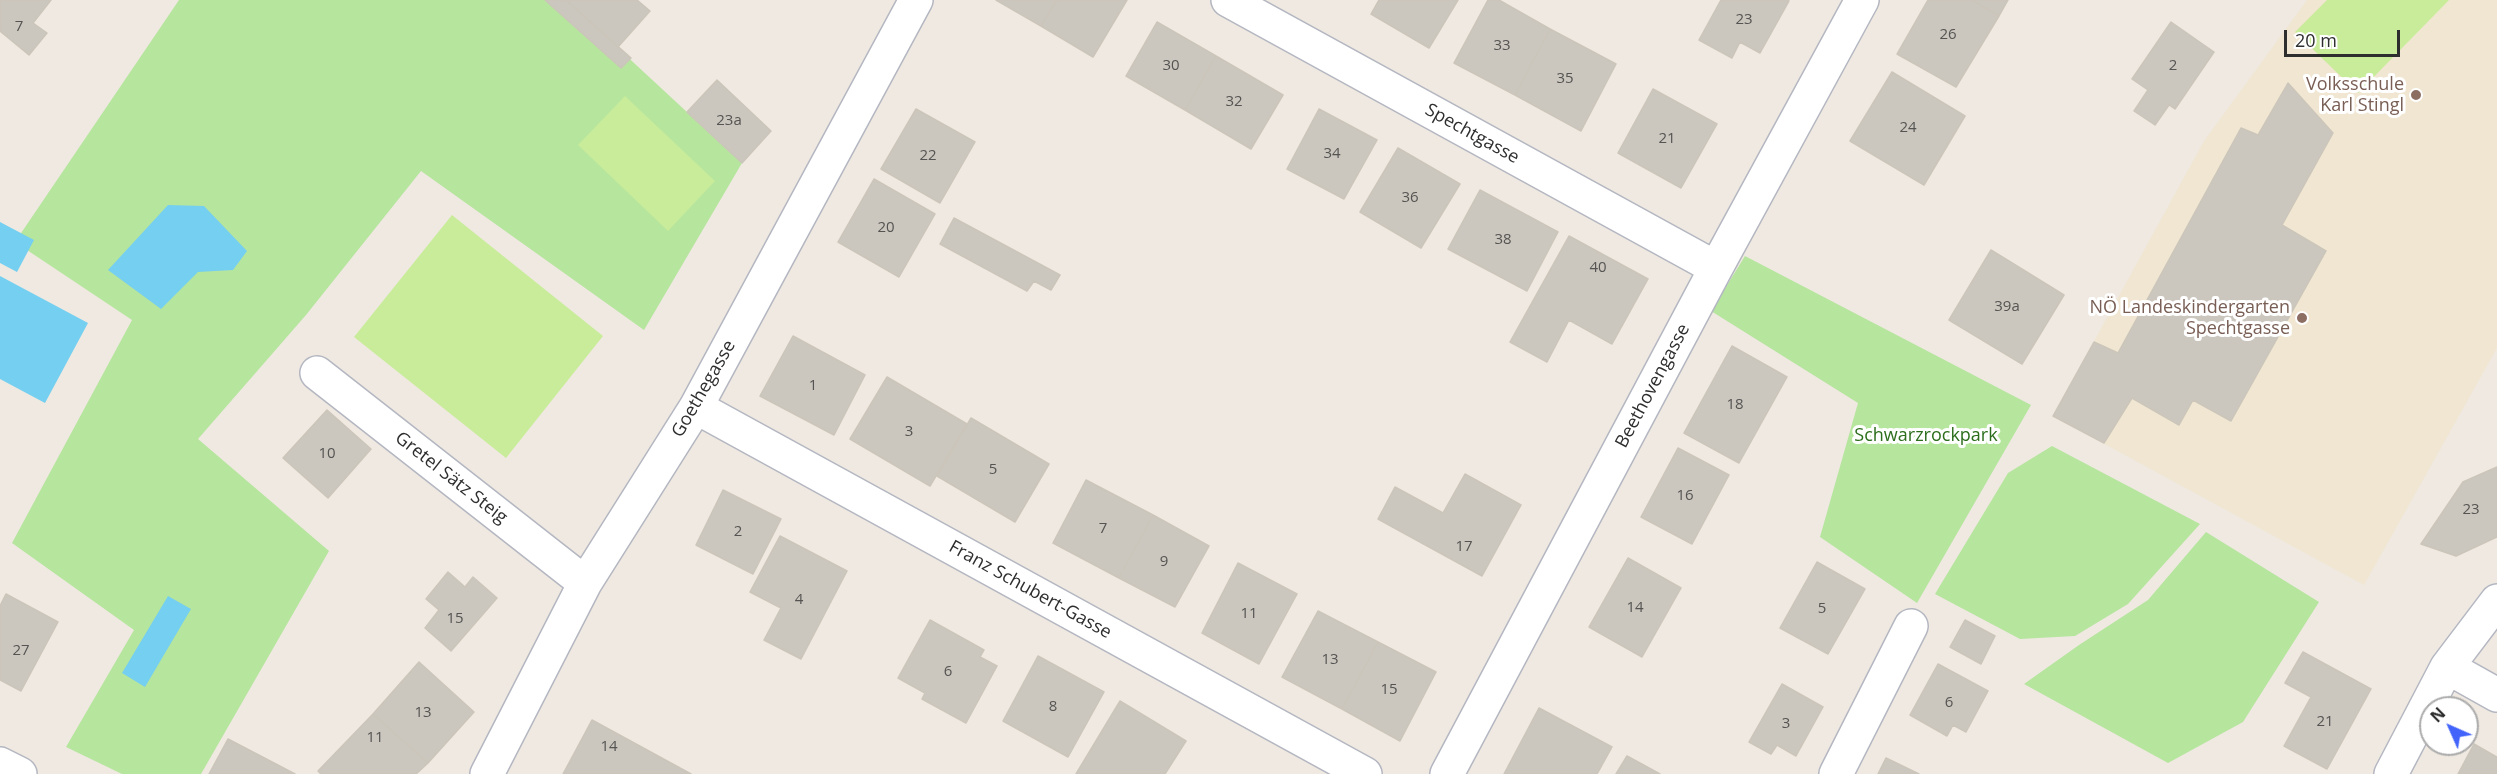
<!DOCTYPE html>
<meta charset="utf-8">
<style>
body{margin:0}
#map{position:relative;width:2497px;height:774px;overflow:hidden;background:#efe9e1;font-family:"Open Sans",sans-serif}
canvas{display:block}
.north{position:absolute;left:2419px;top:696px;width:60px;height:60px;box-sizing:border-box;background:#fff;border:2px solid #ababab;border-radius:50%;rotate:315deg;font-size:16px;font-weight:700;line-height:24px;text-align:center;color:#2e2e2e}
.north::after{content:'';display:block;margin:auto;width:21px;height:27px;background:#4264fb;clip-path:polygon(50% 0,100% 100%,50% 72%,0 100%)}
.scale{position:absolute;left:2284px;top:30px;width:116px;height:27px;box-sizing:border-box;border:3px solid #2e2e2e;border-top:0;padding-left:8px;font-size:18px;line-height:21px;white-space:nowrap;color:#2e2e2e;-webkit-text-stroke:4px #fff;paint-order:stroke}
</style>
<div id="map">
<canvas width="2497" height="774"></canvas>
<div class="north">N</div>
<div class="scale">20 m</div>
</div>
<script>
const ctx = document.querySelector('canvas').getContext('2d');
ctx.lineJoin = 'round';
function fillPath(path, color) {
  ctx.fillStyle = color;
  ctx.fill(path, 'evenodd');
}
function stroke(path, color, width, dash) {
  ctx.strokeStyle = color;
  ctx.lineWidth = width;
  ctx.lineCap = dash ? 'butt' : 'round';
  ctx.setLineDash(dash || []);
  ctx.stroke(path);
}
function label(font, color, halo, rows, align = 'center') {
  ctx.font = font + ' "Open Sans",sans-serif';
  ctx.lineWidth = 6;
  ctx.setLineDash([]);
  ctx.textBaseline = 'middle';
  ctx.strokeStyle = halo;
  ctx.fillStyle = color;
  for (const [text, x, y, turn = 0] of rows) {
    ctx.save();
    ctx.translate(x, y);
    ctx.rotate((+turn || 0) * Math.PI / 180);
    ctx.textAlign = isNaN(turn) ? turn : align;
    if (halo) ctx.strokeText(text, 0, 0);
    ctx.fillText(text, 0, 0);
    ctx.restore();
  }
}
fillPath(new Path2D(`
 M2307 0H2497V348L2364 585 2053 416 2204 141Z`), '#f0e6d1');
fillPath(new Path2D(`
 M179 0H566L742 163 644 330 421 171 306 315 198 439 329 551 201 774H122L66 747 134 630 12 543 132 320 15 242Z
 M1745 256 2031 405 1917 603 1820 537 1858 403 1711 311Z
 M2052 446 2200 524 2128 604 2075 636 2020 639 1935 594 2008 473Z
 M2206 532 2319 602 2243 722 2168 763 2024 684 2079 645 2148 600Z`), '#b6e59e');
fillPath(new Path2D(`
 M2327 0H2449L2358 93 2295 32Z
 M625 96 715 181 668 231 578 145Z
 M452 215 603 336 506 458 354 337Z`), '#c9ec9a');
fillPath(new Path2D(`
 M168 205 204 206 247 251 233 270 198 272 161 309 108 270Z
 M0 222 34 240 17 272 0 263Z
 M0 276 88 323 45 403 0 379Z
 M168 596 191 609 145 687 122 673Z`), '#75cff0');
const building = new Path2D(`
 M0 0H51L33 23 47 33 29 55 0 31Z
 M545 0H566L631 58 621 68Z
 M566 0H637L650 11 618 47Z
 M996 0H1057L1041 26Z
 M1057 0H1127L1093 57 1041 26Z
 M1379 0H1458L1429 48 1371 14Z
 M1488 0H1499L1550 29 1515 95 1454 63Z
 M1721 0H1788L1789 1 1760 53 1740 42 1732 58 1699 40Z
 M1928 0H1972L1999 16 1956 87 1897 54Z
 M1972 0H2008L1999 16Z
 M1157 22 1216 56 1185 110 1126 76Z
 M2171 22 2214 52 2175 109 2169 105 2155 125 2134 111 2148 90 2132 79Z
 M1550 29 1616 64 1581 131 1515 95Z
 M1216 56 1283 95 1251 149 1185 110Z
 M1892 72 1965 116 1924 185 1850 141Z
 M717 80 771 131 742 163 687 112Z
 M2288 83 2333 133 2282 225 2326 251 2231 421 2193 400 2179 425 2132 398 2104 443 2053 416 2094 342 2118 353 2241 128 2258 135Z
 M1653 89 1717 124 1681 188 1618 153Z
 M916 109 975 142 940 203 881 169Z
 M1319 109 1377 140 1344 199 1287 169Z
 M1398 148 1460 184 1421 248 1360 212Z
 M874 179 935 214 899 277 838 242Z
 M1480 190 1558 232 1527 291 1448 249Z
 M954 218 1060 275 1051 290 1034 281 1027 291 940 244Z
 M1569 236 1648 279 1612 344 1569 320 1547 362 1510 342Z
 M1991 250 2064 295 2022 364 1949 320Z
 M793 336 865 375 834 435 760 396Z
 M1732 346 1787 377 1739 463 1684 433Z
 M887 377 967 424 930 486 850 439Z
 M327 410 371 449 328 498 283 458Z
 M971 418 1049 464 1015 522 937 476Z
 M1678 448 1729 475 1692 544 1641 517Z
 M2497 467V537L2456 556 2421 544 2463 482Z
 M1465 474 1521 505 1482 576 1378 519 1395 487 1443 513Z
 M1086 480 1153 515 1119 578 1053 543Z
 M723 490 781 519 753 574 696 545Z
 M1153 515 1209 546 1175 607 1119 578Z
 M780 536 847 571 801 659 764 640 781 608 750 592Z
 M1628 558 1681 588 1642 657 1589 627Z
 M1817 562 1865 589 1828 654 1780 628Z
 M1238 563 1297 594 1259 664 1202 633Z
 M448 572 465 587 473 577 497 598 451 651 425 628 439 610 426 599Z
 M6 594 58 622 21 691 0 680V606Z
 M1318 611 1378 642 1342 709 1282 677Z
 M930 620 984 650 980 657 997 666 966 723 922 699 925 693 898 678Z
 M1965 620 1995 636 1981 664 1950 647Z
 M1378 642 1436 672 1400 741 1342 709Z
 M2303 652 2371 689 2327 769 2284 746 2311 697 2285 683Z
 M1038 656 1104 692 1068 757 1003 721Z
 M419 662 474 712 428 763 373 714Z
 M1938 664 1988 691 1966 732 1953 725 1947 736 1910 715Z
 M1782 684 1823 707 1796 756 1777 745 1771 754 1749 742Z
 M1120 701 1186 741 1165 774H1076Z
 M1539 708 1612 747 1597 774H1504Z
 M373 714 428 763 416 774H321L318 771Z
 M592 720 691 774H563Z
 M228 739 295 774H209Z
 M2474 744 2497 757V774H2458Z
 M1627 756 1660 774H1616Z
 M1886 758 1919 774H1878Z`);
fillPath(building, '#cbc7bf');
stroke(building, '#cbc5ba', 1.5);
const minor = new Path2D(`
 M1228 0 1716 268
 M317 373 585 583
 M696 407 1365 774
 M2447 667 2497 695
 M0 764 20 774
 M487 774 585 583 696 407 916 0
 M1447 774 1716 268 1862 0
 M1836 774 1911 626
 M2391 774 2447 667 2497 601`);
stroke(minor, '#b4b7c1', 36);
stroke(minor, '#fff', 33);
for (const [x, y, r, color] of [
 [2416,95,6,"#8d6e63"],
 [2302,318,6,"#8d6e63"]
]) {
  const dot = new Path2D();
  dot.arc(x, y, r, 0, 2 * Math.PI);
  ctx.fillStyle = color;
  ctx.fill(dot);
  stroke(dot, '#fff', 2);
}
label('15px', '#555452', null, [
 ["23",1744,20],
 ["7",19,27],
 ["26",1948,35],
 ["33",1502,46],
 ["30",1171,66],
 ["2",2173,66],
 ["35",1565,79],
 ["32",1234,102],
 ["23a",729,121],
 ["24",1908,128],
 ["21",1667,139],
 ["34",1332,154],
 ["22",928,156],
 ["36",1410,198],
 ["20",886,228],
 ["38",1503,240],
 ["40",1598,268],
 ["39a",2007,307],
 ["1",813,386],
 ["18",1735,405],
 ["3",909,432],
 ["10",327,454],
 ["5",993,470],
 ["16",1685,496],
 ["23",2471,510],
 ["7",1103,529],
 ["2",738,532],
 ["17",1464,547],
 ["9",1164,562],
 ["4",799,600],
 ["14",1635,608],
 ["5",1822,609],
 ["11",1249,614],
 ["15",455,619],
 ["27",21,651],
 ["13",1330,660],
 ["6",948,672],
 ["15",1389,690],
 ["6",1949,703],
 ["8",1053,707],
 ["13",423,713],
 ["21",2325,722],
 ["3",1786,724],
 ["11",375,738],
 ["14",609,747]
]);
label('18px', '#785e54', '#fff', [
 ["Volksschule",2404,85],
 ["Karl Stingl",2404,106],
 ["NÖ Landeskindergarten",2290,308],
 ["Spechtgasse",2290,329]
], 'right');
label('18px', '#2e2e2e', '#fff', [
 ["Spechtgasse",1472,134,29],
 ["Beethovengasse",1653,386,-62],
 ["Goethegasse",704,389,-60],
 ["Gretel Sätz Steig",451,478,38],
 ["Franz Schubert-Gasse",1030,590,29]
]);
label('18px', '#2c6e1b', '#fff', [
 ["Schwarzrockpark",1926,436]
]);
</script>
